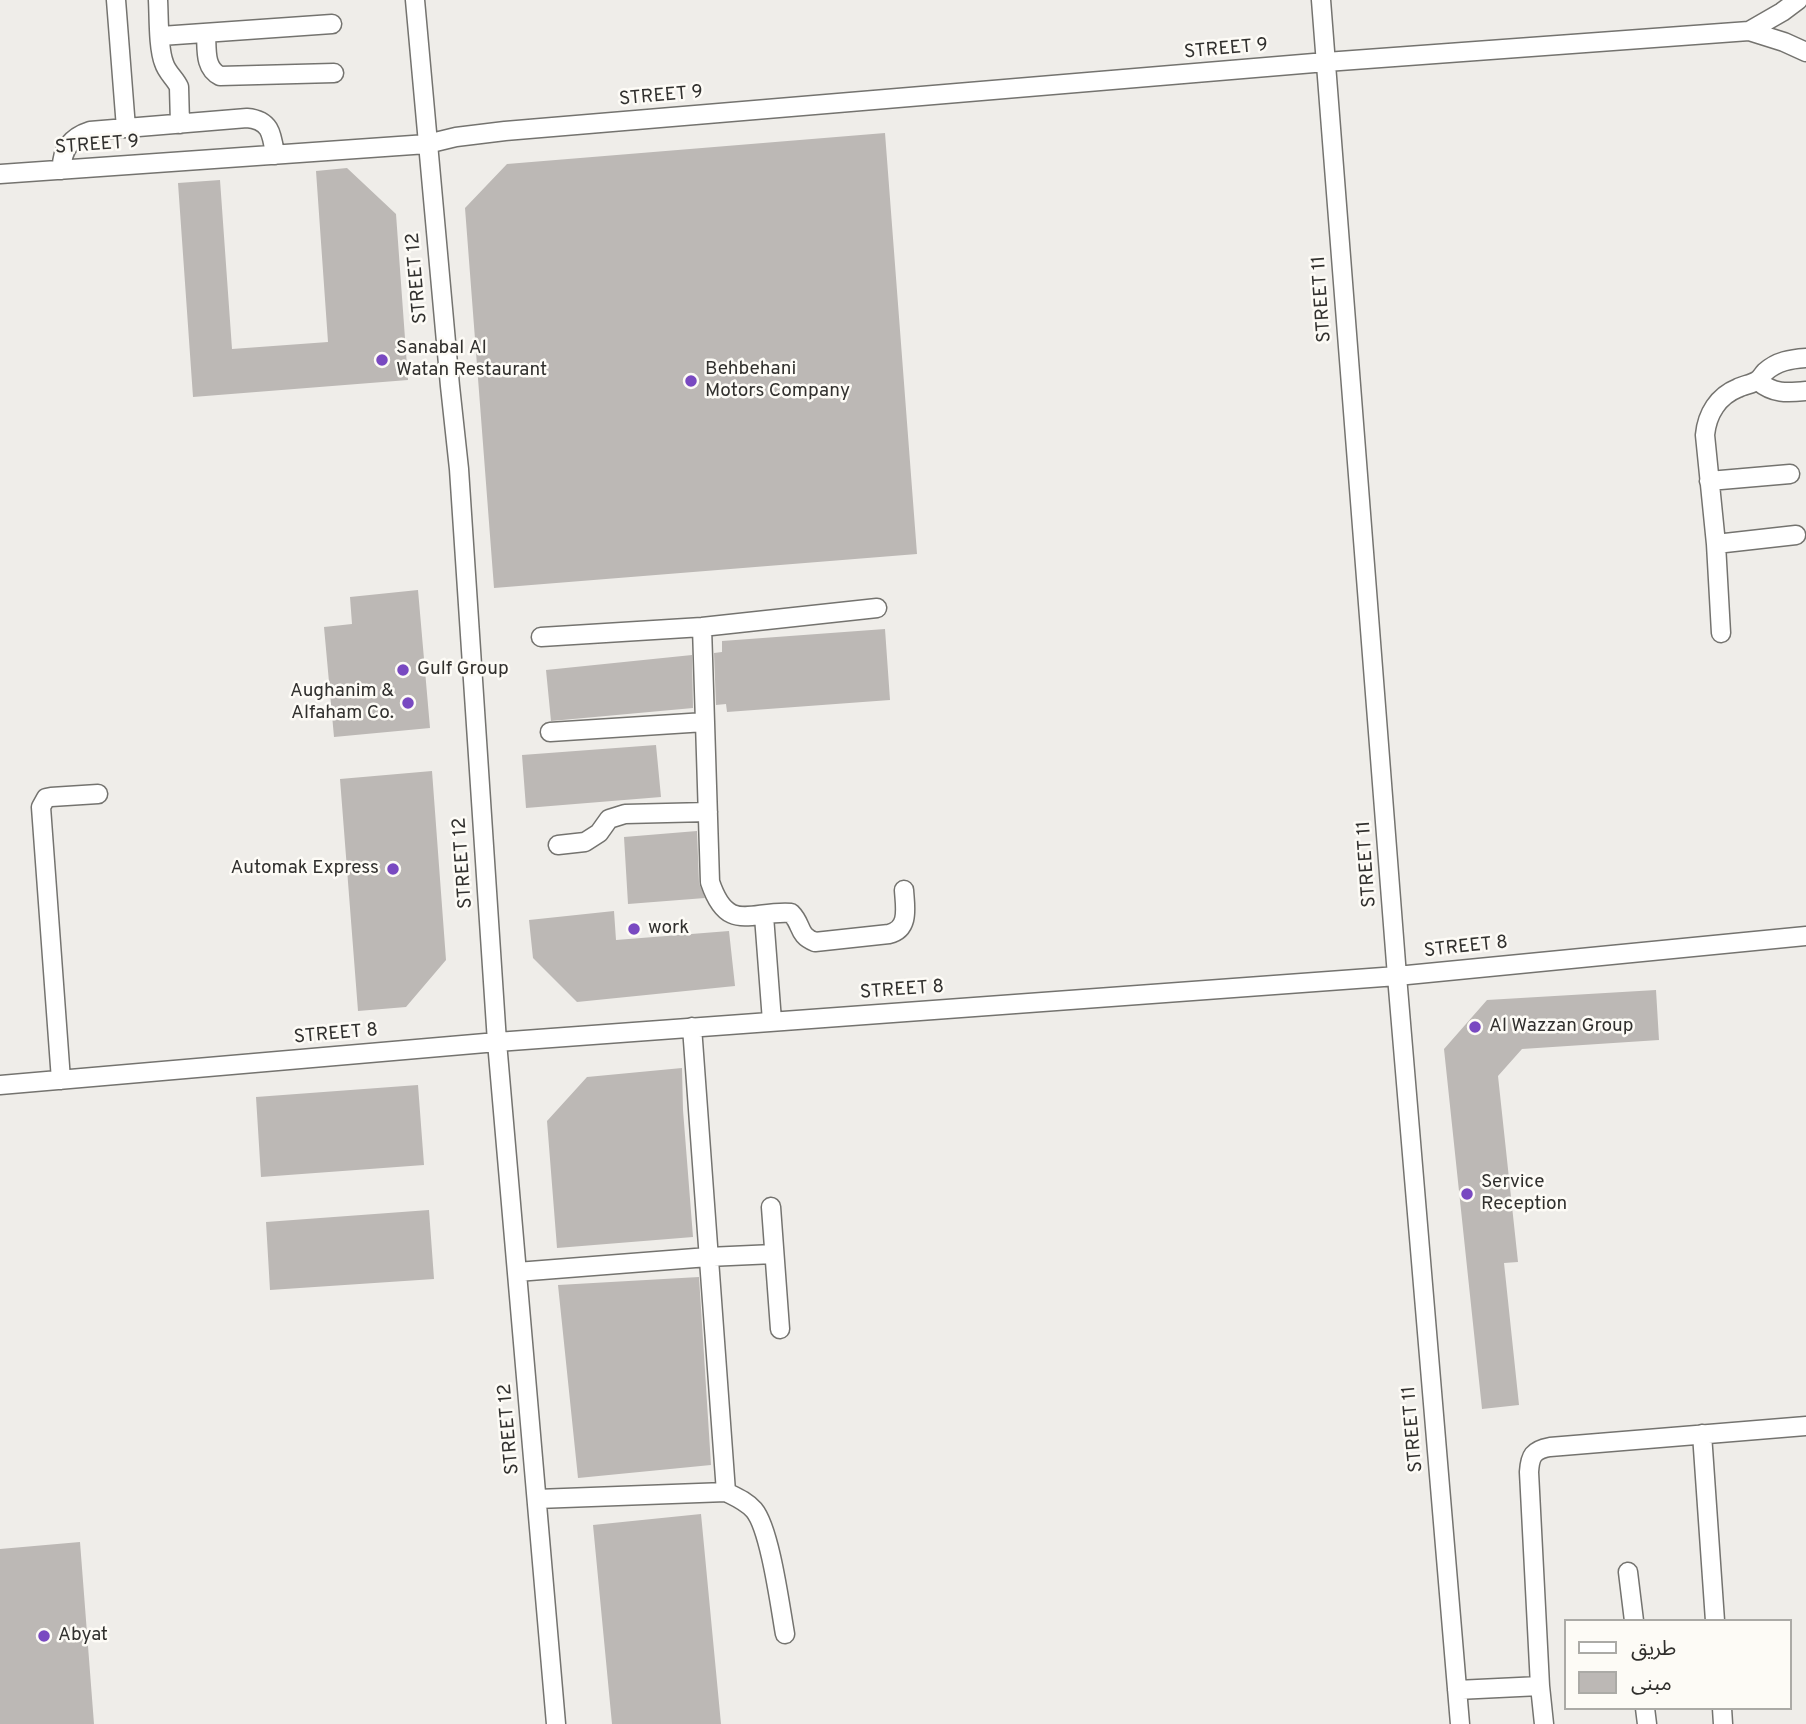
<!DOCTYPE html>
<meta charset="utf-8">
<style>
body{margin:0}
#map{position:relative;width:1806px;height:1724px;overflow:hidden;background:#efede9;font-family:Overpass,"Noto Sans Arabic",sans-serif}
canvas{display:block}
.legend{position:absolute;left:1564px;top:1619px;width:228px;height:91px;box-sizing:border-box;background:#fdfbf6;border:2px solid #abaaa6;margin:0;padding:9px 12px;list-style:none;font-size:21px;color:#31302e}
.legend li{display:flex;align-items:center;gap:14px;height:35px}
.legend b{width:35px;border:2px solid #abaaa6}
</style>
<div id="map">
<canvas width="1806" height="1724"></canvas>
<ul class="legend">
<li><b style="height:9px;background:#fff"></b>طريق</li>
<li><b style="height:19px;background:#bcb8b5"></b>مبنى</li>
</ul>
</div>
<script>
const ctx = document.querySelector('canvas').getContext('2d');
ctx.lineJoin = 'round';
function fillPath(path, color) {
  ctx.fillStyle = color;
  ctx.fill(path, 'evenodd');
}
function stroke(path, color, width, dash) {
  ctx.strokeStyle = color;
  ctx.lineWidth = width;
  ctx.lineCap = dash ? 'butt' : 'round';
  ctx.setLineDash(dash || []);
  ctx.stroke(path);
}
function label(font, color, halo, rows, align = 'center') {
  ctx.font = font + ' Overpass,sans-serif';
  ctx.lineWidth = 5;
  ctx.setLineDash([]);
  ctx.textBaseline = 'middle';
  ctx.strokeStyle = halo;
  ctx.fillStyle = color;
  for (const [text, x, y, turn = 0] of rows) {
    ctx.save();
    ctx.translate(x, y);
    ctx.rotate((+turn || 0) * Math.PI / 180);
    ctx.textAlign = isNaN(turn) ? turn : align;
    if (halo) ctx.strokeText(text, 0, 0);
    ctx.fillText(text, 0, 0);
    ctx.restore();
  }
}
fillPath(new Path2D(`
 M885 133 917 554 494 588 465 208 507 164Z
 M347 168 396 214 408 380 193 397 178 183 220 180 232 349 328 342 316 171Z
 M418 590 430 728 334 737 324 627 352 624 350 597Z
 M885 629 890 700 727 712 726 704 716 705 714 653 722 652V641Z
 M692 655 693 708 551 721 546 670Z
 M656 745 661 797 526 808 522 755Z
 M432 771 446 960 406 1007 358 1011 340 779Z
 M697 831 699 883 705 898 628 904 624 837Z
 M614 911 616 940 729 931 735 986 577 1002 533 958 529 920Z
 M1656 990 1659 1040 1522 1049 1498 1076 1518 1262 1504 1263 1519 1405 1482 1409 1444 1049 1487 1000Z
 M682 1068 683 1110 693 1237 557 1248 547 1121 587 1077Z
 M418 1085 424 1165 261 1177 256 1097Z
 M429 1210 434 1279 270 1290 266 1222Z
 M699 1277 711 1465 578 1478 558 1285Z
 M701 1514 721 1724H612L593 1525Z
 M80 1542 94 1724H0V1549Z`), '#bcb8b5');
const minor = new Path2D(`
 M116 0 126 128
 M158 0C159 17 158 48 164 63 167 73 175 78 179 87L180 124
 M415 0 450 386 459 469 497 1042 556 1724
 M1321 0 1397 976 1460 1724
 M1749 31 1782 12 1798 0
 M206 33C207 49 204 68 220 76L334 73
 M161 36 332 24
 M62 170C61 150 71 137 90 131L247 118C271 120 272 135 275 155
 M0 174 427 144 456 137 505 131 1326 62 1749 31 1784 42 1806 52
 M1758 381C1773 394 1787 393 1806 391
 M1709 481 1790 474
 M1716 544 1796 535
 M702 627 710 882C728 935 751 910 791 913 803 925 797 935 815 942L889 934C910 929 905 907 904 890
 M1721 633 1716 544 1705 435C1707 414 1718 396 1738 388 1744 385 1753 384 1758 380 1761 378 1763 374 1765 372 1777 361 1791 359 1806 358
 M541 637 702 627 877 608
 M550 732 705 722
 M558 845 585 842 599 833 609 819 625 814 708 812
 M764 916 772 1021
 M692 1027 726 1492
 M61 1080 41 807 46 798 51 797 98 794
 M0 1085 497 1042 1397 976 1806 936
 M771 1207 780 1329
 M517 1272 708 1257 774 1254
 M1702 1434 1715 1621
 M537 1499 726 1492C736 1497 746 1501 754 1510 770 1529 780 1606 785 1634
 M1628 1572 1634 1621
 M1457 1690 1540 1686
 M1645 1708 1647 1724
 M1722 1708 1723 1724
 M1544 1724 1540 1686 1529 1472C1530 1456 1533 1450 1550 1447L1806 1426`);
stroke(minor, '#74736f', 21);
stroke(minor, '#fff', 18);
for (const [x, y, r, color] of [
 [382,360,7,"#7949c1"],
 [691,381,7,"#7949c1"],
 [403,670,7,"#7949c1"],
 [408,703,7,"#7949c1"],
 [393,869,7,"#7949c1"],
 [634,929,7,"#7949c1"],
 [1475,1027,7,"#7949c1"],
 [1467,1194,7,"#7949c1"],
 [44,1636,7,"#7949c1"]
]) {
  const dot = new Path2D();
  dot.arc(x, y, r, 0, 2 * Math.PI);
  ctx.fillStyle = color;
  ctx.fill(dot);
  stroke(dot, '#fdfbf6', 2.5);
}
label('19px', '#31302e', '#fdfbf6', [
 ["STREET 9",1226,50,-5],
 ["STREET 9",661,97,-5],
 ["STREET 9",97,146,-4],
 ["STREET 12",418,278,-95],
 ["STREET 11",1323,299,-94],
 ["STREET 12",464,863,-94],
 ["STREET 11",1368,864,-94],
 ["STREET 8",1466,948,-6],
 ["STREET 8",902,991,-4],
 ["STREET 8",336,1035,-5],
 ["STREET 12",510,1429,-95],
 ["STREET 11",1414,1429,-95]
]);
label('19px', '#31302e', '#fdfbf6', [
 ["Sanabal Al",396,349],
 ["Watan Restaurant",396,371],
 ["Behbehani",705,370],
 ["Motors Company",705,392],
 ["Gulf Group",417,670],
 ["Aughanim &",394,692,"right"],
 ["Alfaham Co.",394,714,"right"],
 ["Automak Express",379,869,"right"],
 ["work",648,929],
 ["Al Wazzan Group",1489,1027],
 ["Service",1481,1183],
 ["Reception",1481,1205],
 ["Abyat",58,1636]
], 'left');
</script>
